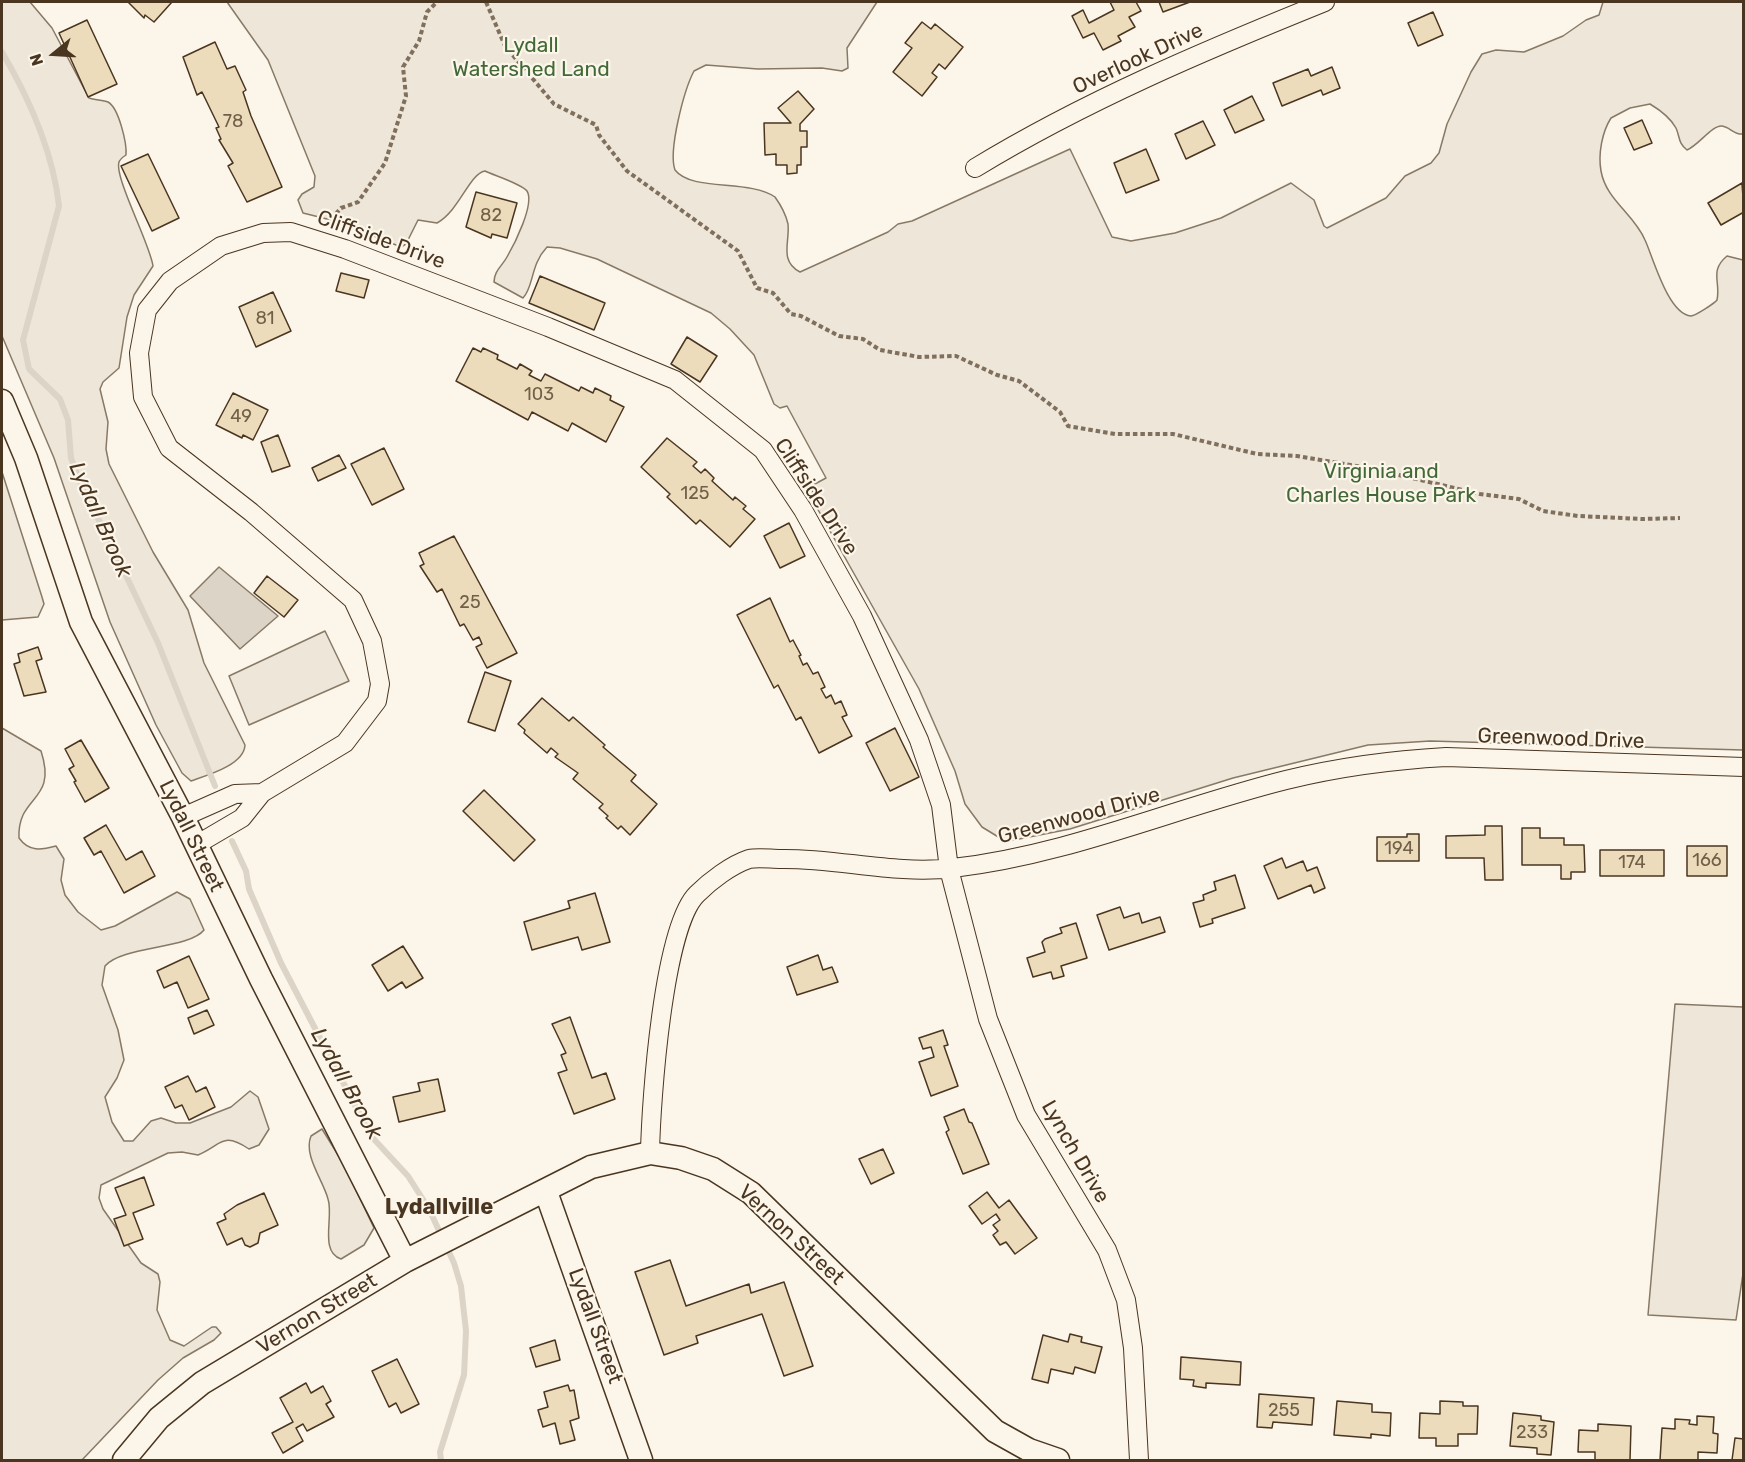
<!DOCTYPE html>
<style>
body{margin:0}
#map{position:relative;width:1745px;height:1462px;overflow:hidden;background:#fbf6e9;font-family:Rubik,sans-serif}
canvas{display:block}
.frame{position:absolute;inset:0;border:3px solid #4a3520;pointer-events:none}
.north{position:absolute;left:24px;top:24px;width:60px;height:60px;-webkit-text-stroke:4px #fbf6e9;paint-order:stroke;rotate:252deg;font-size:16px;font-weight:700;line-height:24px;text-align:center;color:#4a3520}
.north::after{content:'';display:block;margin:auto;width:21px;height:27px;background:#4a3520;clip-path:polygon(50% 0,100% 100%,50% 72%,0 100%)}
</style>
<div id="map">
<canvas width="1745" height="1462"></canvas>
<div class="frame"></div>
<div class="north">N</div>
</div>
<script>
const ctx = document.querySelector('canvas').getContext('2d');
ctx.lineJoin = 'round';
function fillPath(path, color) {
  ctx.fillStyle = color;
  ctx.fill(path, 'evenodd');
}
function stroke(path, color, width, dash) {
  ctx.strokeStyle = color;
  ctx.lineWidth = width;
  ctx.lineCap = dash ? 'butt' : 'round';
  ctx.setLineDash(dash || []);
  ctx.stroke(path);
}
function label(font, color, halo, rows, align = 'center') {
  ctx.font = font + ' Rubik,sans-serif';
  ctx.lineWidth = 4.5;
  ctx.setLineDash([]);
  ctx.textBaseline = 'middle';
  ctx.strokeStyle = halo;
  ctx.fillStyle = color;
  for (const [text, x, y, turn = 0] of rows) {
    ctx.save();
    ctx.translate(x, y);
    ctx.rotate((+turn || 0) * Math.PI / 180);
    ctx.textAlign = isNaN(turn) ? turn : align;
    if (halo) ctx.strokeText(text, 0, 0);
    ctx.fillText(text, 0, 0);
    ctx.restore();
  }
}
const green = new Path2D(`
 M2 2H30L52 28 89 98C95 100 103 100 108 102 119 108 127 144 126 155 123 157 120 159 119 162 114 177 150 244 153 266L134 295 127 317 119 368 103 382 100 389 108 422 106 449 109 464 153 552 188 610 204 663 245 745C244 765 208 775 191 781L182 773 156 725 110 622 54 458 2 336Z
 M227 2H877L847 48 848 68 842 71 822 68 758 69 706 65 694 71C684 90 668 151 675 170 692 192 749 179 775 197 780 204 786 215 788 224 790 242 779 261 800 272L888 232 898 224 912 221 1070 149 1112 237 1131 241 1175 233 1221 218 1291 183 1314 200 1324 226 1327 228 1386 198 1405 176 1431 163 1439 153 1447 124 1471 72 1482 54 1496 50 1524 52 1563 36 1586 20 1599 15 1603 2H1743V134C1734 135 1730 127 1722 126 1712 125 1699 145 1687 150 1678 143 1680 137 1676 128 1670 117 1660 110 1650 104L1630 108 1611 118C1602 132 1598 154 1601 171 1606 200 1634 214 1645 240 1653 257 1668 314 1691 316 1695 316 1715 303 1717 300 1721 282 1709 271 1727 256L1743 260V750L1430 741 1368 745 1233 778 1070 829 1014 840 1000 838 982 827 965 804 955 771 919 689 812 499 813 485 826 478 787 406 780 408 774 404 754 355 730 329 711 313 597 259 560 248 547 247C530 265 534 287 523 298L494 282C494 271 502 266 507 257 514 245 535 204 527 191 522 184 493 175 485 171 469 174 460 210 437 223L418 220 406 244 401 247 339 222 303 213 298 200 302 194 314 187 315 176 268 60Z
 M2 472 42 597 44 604 38 617 2 620Z
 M325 631 349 681 249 725 229 676Z
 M2 728 41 751C58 803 17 794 19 838 29 852 41 850 56 846L64 859 61 880 65 895 78 912 101 930 115 926 177 892 190 899 204 930C189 949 122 946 105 966L102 985 118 1030 124 1060 117 1078 105 1097 112 1122 124 1141H133L151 1121 161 1118 176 1123H190L231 1107 250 1091 258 1097 269 1129 259 1145 249 1149C222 1131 222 1145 198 1155L182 1152 168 1153 101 1185 99 1198 103 1209 141 1263 158 1274 160 1282 157 1310 170 1340 184 1346 212 1327H216L221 1333 214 1340 183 1358 158 1380 82 1460H2Z
 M1675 1004 1743 1007 1744 1267 1736 1320 1648 1315Z
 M322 1129 343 1163 374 1228 364 1245 341 1259C319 1252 334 1216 328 1199 323 1180 303 1155 311 1136Z`);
fillPath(green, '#ede6d9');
stroke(green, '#887966', 1.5);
const water = new Path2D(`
 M219 567 278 616 240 649 190 596Z`);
fillPath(water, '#dcd4c6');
stroke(water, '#887966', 1.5);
stroke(new Path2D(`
 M2 52C29 98 53 152 59 206L23 340 29 369 60 399 68 420 71 458 88 503 102 525 158 643 215 786
 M232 841 246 871 249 889 281 963 371 1136 408 1176 429 1209 454 1263 461 1286 466 1331 464 1375 440 1452 441 1460`), '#dcd4c6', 6);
const building = new Path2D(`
 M128 2H172L154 22 145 15 144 18Z
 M1110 2H1136L1141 11 1129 17 1135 27 1118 36 1121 41 1103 50 1094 33 1083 38 1072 16 1083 10 1089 23 1114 10Z
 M1159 2H1190L1163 12Z
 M1433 12 1443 35 1418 46 1408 23Z
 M87 20 117 84 88 97 59 33Z
 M922 22 931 29 935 24 963 47 945 69 939 64 932 73 937 77 922 96 893 72 912 48 905 43Z
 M215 42 227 69 235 66 246 90 243 92 251 116 282 187 247 202 228 166 233 163 219 140 221 139 216 128 219 127 202 92 197 95 183 57Z
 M1332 67 1340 88 1323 95 1321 90 1282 106 1273 83 1308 69 1311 76Z
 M798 91 814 109 800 124V131H807V147H801V165H797V173L787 174V165H776V154L765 155 764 123H791L778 108Z
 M1252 96 1264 120 1235 133 1224 110Z
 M1642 120 1652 143 1634 150 1624 128Z
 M1203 121 1215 145 1186 159 1175 134Z
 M1146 149 1159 180 1126 193 1114 163Z
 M148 154 179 218 152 231 121 166Z
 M1742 183 1744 212 1721 225 1708 203Z
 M476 192 517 203 507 238 492 234 491 238 466 227Z
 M341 273 369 280 364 298 336 291Z
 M540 276 605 303 594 330 529 303Z
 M273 292 291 331 256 347 239 307Z
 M687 337 717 356 700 382 671 364Z
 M473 348 481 352 483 348 498 355 497 359 517 369 520 364 532 371 529 375 541 381 545 374 579 391 581 387 593 393 595 388 611 396 610 400 624 407 606 442 572 423 568 431 532 412 528 420 456 381Z
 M233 393 268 410 253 440 243 435 242 438 216 425Z
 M278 435 290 466 272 472 261 442Z
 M667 438 697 462 693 466 701 473 705 469 714 478 712 481 733 500 735 497 746 506 743 509 755 519 730 547 700 520 696 524 667 497 670 494 641 467Z
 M384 448 404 489 372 505 351 464Z
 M339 455 346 468 318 481 312 468Z
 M789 523 805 556 780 568 764 536Z
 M454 536 517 653 487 668 476 647 482 644 479 637 473 640 464 624 460 626 442 589 437 592 420 566 424 564 419 553Z
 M267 576 298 600 284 617 254 593Z
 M770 598 790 642 793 640 801 655 799 656 803 665 807 663 813 674 818 672 825 687 821 689 826 698 831 695 835 704 841 701 847 715 842 717 852 736 819 753 801 717 796 720 778 685 774 688 737 615Z
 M38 647 42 659 36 661 46 692 24 696 14 664 20 662 18 654Z
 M485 672 511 681 495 731 468 722Z
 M542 698 569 721 573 717 605 745 603 747 636 775 631 781 657 804 630 835 621 826 618 829 606 818 608 816 599 808 603 804 573 779 578 773 555 757 558 754 551 748 547 753 524 733 525 730 518 724Z
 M895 728 919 777 890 791 866 743Z
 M81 740 109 788 85 802 74 782 76 781 69 769 74 766 65 749Z
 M484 790 535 840 514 861 463 811Z
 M106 825 126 860 142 851 155 876 124 893 101 851 94 855 84 838Z
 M1485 826H1502L1503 880H1485L1484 858H1446V836L1485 835Z
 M1522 828H1540V838H1564V845H1584L1585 872H1571V879H1561V865H1522Z
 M1407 834H1419V861H1377V837H1407Z
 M1687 846H1727V876H1687Z
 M1600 850H1664V876H1600Z
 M1282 858 1286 868 1303 861 1307 871 1317 867 1325 888 1314 893 1311 885 1278 899 1264 866Z
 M1235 875 1245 908 1212 919 1213 923 1200 927 1193 903 1204 900 1203 895 1216 890 1214 882Z
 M595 893 610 942 582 950 578 937 532 950 524 922 570 908 568 901Z
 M1120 907 1124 918 1139 913 1142 923 1160 917 1165 932 1109 950 1097 915Z
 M1076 923 1087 958 1061 966 1064 976 1053 979 1051 972 1033 977 1027 958 1045 952 1042 942 1045 939 1062 933 1060 928Z
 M403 946 423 978 406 988 402 982 388 991 372 965Z
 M818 955 823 970 832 967 838 982 797 995 787 967Z
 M189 956 209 999 188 1008 177 982 164 988 157 971Z
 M207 1010 214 1025 194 1034 188 1018Z
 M570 1017 592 1078 606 1073 615 1099 574 1114 558 1073 567 1070 561 1055 566 1053 552 1024Z
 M943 1030 948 1045 944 1046 958 1086 931 1096 919 1062 934 1057 931 1047 923 1049 919 1038Z
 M188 1076 196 1092 206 1087 215 1107 189 1120 182 1105 175 1108 165 1087Z
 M438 1079 445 1111 399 1122 393 1097 420 1091 418 1083Z
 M964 1109 969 1122 972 1123 989 1164 963 1174 946 1132 949 1130 944 1117Z
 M883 1149 894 1173 871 1184 859 1159Z
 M144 1177 154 1205 133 1213 143 1239 124 1246 114 1219 126 1215 115 1188Z
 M987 1192 999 1208 1009 1200 1037 1238 1015 1254 1006 1242 1000 1245 993 1235 998 1231 993 1225 1000 1220 996 1214 982 1224 969 1206Z
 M264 1193 278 1225 260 1233 258 1243 250 1247 245 1245 242 1238 227 1245 217 1223 226 1219 224 1214 237 1205Z
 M670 1260 686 1306 749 1284 751 1293 784 1282 813 1366 784 1376 762 1314 696 1336 698 1343 664 1355 635 1272Z
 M1070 1334 1082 1337 1081 1342 1102 1347 1095 1373 1075 1367 1073 1374 1051 1369 1048 1383 1032 1379 1043 1335 1068 1342Z
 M555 1340 560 1360 536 1367 530 1348Z
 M1181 1357 1241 1362 1240 1385 1206 1383V1388L1193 1386 1194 1380 1180 1379Z
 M397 1359 419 1404 401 1413 396 1403 389 1407 372 1371Z
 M306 1383 311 1393 323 1386 331 1401 326 1404 334 1417 307 1431 303 1424 296 1428 303 1441 283 1453 272 1433 293 1422 280 1398Z
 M568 1385 570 1391 574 1390 579 1418 570 1421 575 1440 560 1444 555 1423 543 1427 538 1410 548 1407 544 1392Z
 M1259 1394 1314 1398 1312 1425 1273 1422 1272 1428 1257 1427Z
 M1337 1401 1372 1404V1412L1391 1413 1390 1436 1371 1434V1438L1334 1435Z
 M1440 1401 1463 1402V1406H1478L1477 1434H1458V1446H1436V1438H1419L1420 1413 1440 1414Z
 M1513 1413 1541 1416V1420L1554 1422 1551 1455 1537 1454V1448L1510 1446Z
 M1697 1416 1714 1417 1713 1433 1718 1434 1717 1453 1698 1452V1460H1660L1662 1428 1675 1429V1419L1690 1420 1689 1424 1697 1425Z
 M1598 1424 1631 1426 1630 1460H1595V1452H1578L1579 1430 1598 1431Z
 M1735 1438 1744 1439V1460H1732Z`);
fillPath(building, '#ecdcbc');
stroke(building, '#4a3520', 1.5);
const minor = new Path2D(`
 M975 168C1085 101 1206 50 1325 2
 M183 817 235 794 262 793
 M196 845 242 818 262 793 345 743 377 701 380 684 372 641 353 600 251 512 169 448 143 397 139 353 147 310 170 281 221 246 263 233 291 232 345 249 548 327 675 380 763 450 803 510 862 616 919 740 941 805 949 869 988 1019 1026 1115 1107 1250 1126 1300 1133 1348 1139 1460
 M650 1153C651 1101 663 927 697 894 710 881 731 865 749 859 758 857 771 859 781 859 838 858 895 875 953 868 1068 855 1174 808 1286 780 1339 767 1391 760 1446 757L1744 767`);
const tertiary = new Path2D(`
 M2 401 26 458 81 622 183 817 261 979 405 1261
 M546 1192 641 1460
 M124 1460 159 1418 202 1383 405 1261 591 1167 650 1153 681 1158 713 1169 751 1193 995 1431 1029 1450 1058 1460`);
stroke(minor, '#4a3520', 20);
stroke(tertiary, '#4a3520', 25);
stroke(new Path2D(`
 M486 2 505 46 554 104 596 125 599 135 627 171 738 251 757 288 773 293 791 314 801 316 839 336 863 339 880 350 919 357 956 356 997 375 1019 381 1060 412 1068 426 1115 434H1173L1257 454 1297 456 1369 468 1480 494 1519 499 1543 511 1578 516 1643 519 1680 518
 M326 225 341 208 358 202 385 163 406 96 403 67 419 41 427 12 437 2`), '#7f6f5c', 4, [4.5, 3]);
stroke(minor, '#fbf6e9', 18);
stroke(tertiary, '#fbf6e9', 22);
label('18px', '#725f47', null, [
 ["78",233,122],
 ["82",491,216],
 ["81",265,319],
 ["103",539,395],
 ["49",241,417],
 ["125",695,494],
 ["25",470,603],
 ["194",1399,849],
 ["166",1707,861],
 ["174",1632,863],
 ["255",1284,1411],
 ["233",1532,1433]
]);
label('21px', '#436837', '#fbf6e9', [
 ["Lydall",531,46],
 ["Watershed Land",531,70],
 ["Virginia and",1381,472],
 ["Charles House Park",1381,496]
]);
label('21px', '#4a3520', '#fbf6e9', [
 ["Overlook Drive",1138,59,-25],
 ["Cliffside Drive",381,240,20],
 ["Cliffside Drive",816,497,57],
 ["Greenwood Drive",1561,739,2],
 ["Greenwood Drive",1079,816,-15],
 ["Lydall Street",191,836,64],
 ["Lynch Drive",1075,1152,60],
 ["Vernon Street",791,1235,43],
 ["Vernon Street",317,1314,-31],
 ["Lydall Street",595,1326,70]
]);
label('italic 22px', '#4a3520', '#fbf6e9', [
 ["Lydall Brook",100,520,66],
 ["Lydall Brook",346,1084,61]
]);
label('bold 22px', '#4a3520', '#fbf6e9', [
 ["Lydallville",439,1208]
]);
</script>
